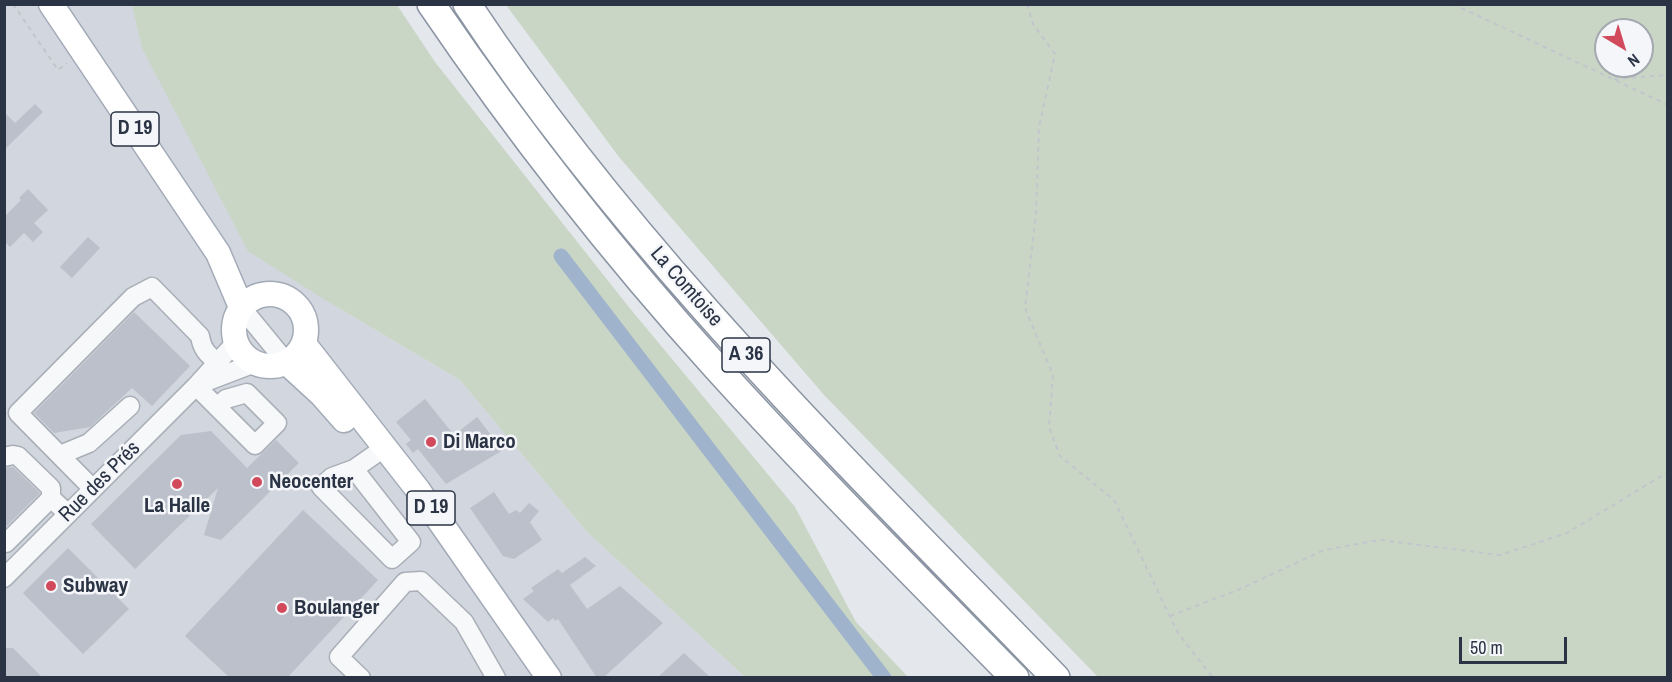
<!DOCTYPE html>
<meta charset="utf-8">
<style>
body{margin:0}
#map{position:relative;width:1672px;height:682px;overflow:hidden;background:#e4e7ec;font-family:"Archivo Narrow",sans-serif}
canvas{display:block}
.frame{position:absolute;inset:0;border:6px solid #2b3445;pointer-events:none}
.north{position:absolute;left:1594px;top:18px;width:60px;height:60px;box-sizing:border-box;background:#f4f6f9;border:2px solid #a4a8b1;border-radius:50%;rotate:142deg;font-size:16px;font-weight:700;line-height:24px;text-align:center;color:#2b3445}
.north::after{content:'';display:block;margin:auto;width:21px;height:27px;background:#d1495b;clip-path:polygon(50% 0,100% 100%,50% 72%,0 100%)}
.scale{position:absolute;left:1459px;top:637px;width:108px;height:27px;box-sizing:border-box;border:3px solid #2b3445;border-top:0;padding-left:8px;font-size:18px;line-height:21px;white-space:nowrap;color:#2b3445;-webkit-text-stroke:4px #f4f6f9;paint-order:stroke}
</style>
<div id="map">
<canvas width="1672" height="682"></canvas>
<div class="frame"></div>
<div class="north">N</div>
<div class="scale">50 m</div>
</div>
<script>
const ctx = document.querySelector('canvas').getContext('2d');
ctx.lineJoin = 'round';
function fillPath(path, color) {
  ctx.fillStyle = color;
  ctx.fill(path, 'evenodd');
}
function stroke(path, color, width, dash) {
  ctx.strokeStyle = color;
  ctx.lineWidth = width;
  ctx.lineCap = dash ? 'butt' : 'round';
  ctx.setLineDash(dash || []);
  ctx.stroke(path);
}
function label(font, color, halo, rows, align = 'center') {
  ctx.font = font + ' "Archivo Narrow",sans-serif';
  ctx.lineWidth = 5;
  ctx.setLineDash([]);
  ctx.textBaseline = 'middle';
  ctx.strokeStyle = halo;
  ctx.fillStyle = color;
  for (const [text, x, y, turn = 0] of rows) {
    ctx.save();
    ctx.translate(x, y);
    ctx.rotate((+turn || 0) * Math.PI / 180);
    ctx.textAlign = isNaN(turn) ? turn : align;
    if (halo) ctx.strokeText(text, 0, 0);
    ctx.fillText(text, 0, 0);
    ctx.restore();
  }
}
fillPath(new Path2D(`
 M4 5H132L143 48 330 303 460 380 587 532 745 677H5Z`), '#d2d6de');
fillPath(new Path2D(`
 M132 5H397L435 62 628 306 795 507 856 622 908 677H745L587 532 460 380 330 303 248 251 142 48Z
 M506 5H1667V677H1098L825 396 619 157ZM1606 30H1642V66H1606Z`), '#c9d6c5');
stroke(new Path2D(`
 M561 256 884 678`), '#9fb4cc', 15);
fillPath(new Path2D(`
 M35 104 43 112 4 150V112L15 123Z
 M28 189 48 210 34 223 43 232 33 242 24 233 10 247 4 241V217L21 200 19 198Z
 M88 237 100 248 72 278 60 267Z
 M134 312 190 366 152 406 132 388 90 427 54 433 34 413Z
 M425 399 454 435 477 417 503 450 446 484 418 449 413 453 406 444 411 440 396 422Z
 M211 431 247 468 276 440 299 463 221 540 204 535 218 488 135 569 91 524 181 435Z
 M13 467 40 493 4 529V468Z
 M494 492 509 514 516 510 520 513 529 503 539 511 530 522 542 540 514 559 503 556 470 508Z
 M303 510 378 580 287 678H230L185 636Z
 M68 548 129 609 83 654 23 593Z
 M585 557 596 566 570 585 587 609 620 586 663 623 603 678H597L558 619 555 621 553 618 548 622 523 599 534 591 531 588 558 569 562 573Z
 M4 648H13L43 678H4Z
 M684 653 711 678H657Z`), '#bbc0ca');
const minor = new Path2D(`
 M241 307 286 362
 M200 384 255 363
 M196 386 255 445 277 423 247 393 226 399 217 407
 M60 455 89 443 130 406
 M4 457 13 455 18 456 51 488V498
 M354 469 411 542 392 559 321 487 332 477 354 469 374 455
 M93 489 18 413 133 297 152 287 200 336C202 349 207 354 217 362
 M6 543 51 498 68 514
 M4 578 196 386 236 342
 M361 678 339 657 405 582 421 581 464 622 496 678`);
const major = new Path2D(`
 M51 4 218 253 241 307
 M234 330a36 36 0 1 1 72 0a36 36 0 1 1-72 0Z
 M304 344 418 490 549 678
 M286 362 322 395 344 420`);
const highway = new Path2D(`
 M431 4C518 132 613 253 716 367 813 474 914 575 1015 678
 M467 4C632 254 849 464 1056 678`);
stroke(minor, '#a9aeb7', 21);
stroke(major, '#a3abb8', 27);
stroke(highway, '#8b94a3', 30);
stroke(new Path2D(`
 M13 4 58 70 67 63
 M1027 4 1033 24 1055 54 1039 127 1036 214 1025 308 1053 375 1049 427 1060 456 1114 500 1178 633 1213 678
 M1453 4 1668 105
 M1614 79 1668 75
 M1170 616 1240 589 1324 550 1380 540 1500 555 1567 533 1668 472`), '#c2c5cb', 2, [4.5, 4.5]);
stroke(minor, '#f7f8fa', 18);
stroke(major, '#fff', 24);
stroke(highway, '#fff', 27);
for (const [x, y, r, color] of [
 [431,442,6,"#d1495b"],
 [257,482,6,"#d1495b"],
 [177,484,6,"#d1495b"],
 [51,586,6,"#d1495b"],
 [282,608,6,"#d1495b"]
]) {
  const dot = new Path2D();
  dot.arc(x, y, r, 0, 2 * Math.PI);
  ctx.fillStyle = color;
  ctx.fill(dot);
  stroke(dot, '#f4f6f9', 2);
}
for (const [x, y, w] of [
 [135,129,48],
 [746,355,48],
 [431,508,48]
]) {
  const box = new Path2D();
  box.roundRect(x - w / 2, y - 17, w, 34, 4.5);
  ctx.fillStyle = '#f4f6f9';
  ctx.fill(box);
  stroke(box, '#2b3445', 1.5);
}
label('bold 20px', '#2b3445', null, [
 ["D 19",135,129],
 ["A 36",746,355],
 ["D 19",431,508]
]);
label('21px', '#2b3445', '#f4f6f9', [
 ["La Comtoise",686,287,49],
 ["Rue des Prés",100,482,-45]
]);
label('bold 21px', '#2b3445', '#f4f6f9', [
 ["Di Marco",443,442],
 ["Neocenter",269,482],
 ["La Halle",177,506,"center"],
 ["Subway",63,586],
 ["Boulanger",294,608]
], 'left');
</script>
